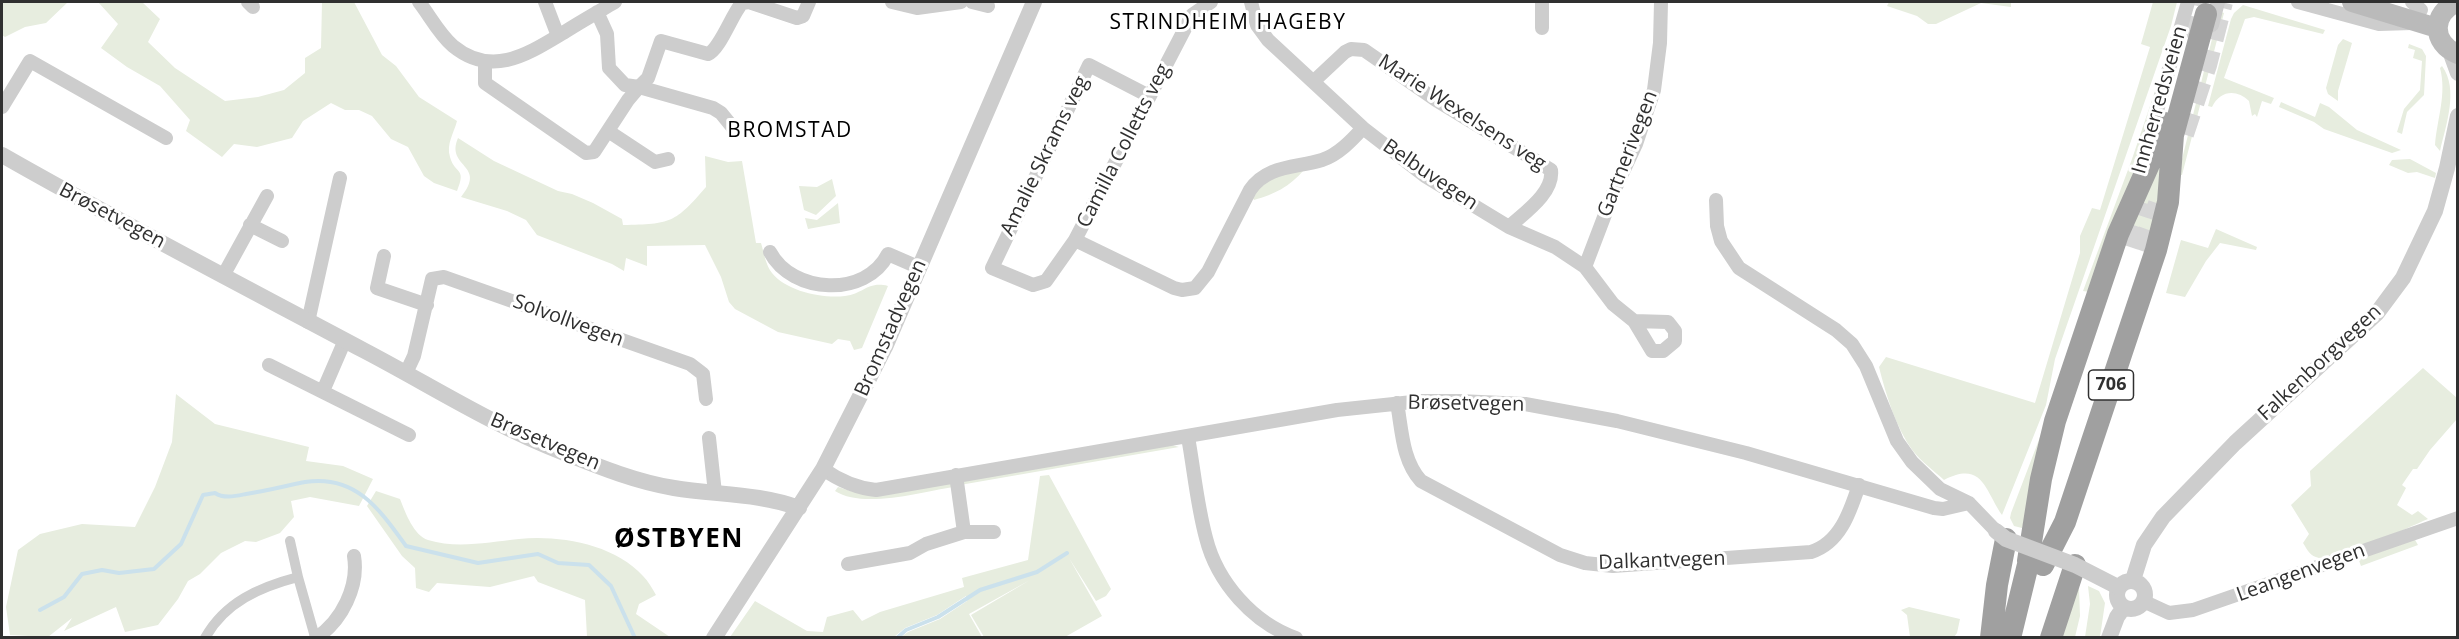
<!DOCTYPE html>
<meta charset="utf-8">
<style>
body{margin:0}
#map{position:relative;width:2459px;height:639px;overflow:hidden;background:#fff;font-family:"Open Sans",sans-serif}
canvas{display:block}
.frame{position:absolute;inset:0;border:3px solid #303030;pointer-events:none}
</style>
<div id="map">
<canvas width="2459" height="639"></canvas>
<div class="frame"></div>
</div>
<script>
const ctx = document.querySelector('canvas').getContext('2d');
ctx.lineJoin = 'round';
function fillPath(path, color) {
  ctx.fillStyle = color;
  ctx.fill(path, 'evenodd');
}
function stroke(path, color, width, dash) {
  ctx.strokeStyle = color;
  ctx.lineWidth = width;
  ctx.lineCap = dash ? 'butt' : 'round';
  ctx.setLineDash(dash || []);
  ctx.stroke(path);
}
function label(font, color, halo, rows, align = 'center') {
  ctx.font = font + ' "Open Sans",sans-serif';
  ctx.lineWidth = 6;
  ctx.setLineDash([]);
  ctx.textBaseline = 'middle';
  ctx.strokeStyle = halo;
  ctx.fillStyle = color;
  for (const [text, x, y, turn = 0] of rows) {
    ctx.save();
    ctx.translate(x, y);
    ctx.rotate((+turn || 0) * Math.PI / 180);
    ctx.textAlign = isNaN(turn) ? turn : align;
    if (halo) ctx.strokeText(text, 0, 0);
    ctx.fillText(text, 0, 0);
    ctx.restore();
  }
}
fillPath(new Path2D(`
 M2 2H68L46 23 25 27 5 37 2 35Z
 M98 2H142L160 19 148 42 175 68 225 101 258 97 284 90 305 73V58L321 48 322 2H354L382 55 396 66 419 97 457 121C454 133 446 144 450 157 455 175 467 167 457 191L434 183 424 176 408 147 391 139 372 116 359 110H345L331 103 303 121 292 138 257 147 234 144 222 157 186 131 190 120 160 86 127 67 101 48 118 24Z
 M1889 2H2011V7L1981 3 1936 24H1928L1917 16 1887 6Z
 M2153 2H2177L2171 26 2055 359 2046 405 2002 515C1985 491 1983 460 1944 480 1934 471 1922 462 1913 451 1896 428 1886 395 1879 367L1886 357 2035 403 2080 253V236L2092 208 2100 210 2150 47 2141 44Z
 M2243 5 2325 30 2323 34 2254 17 2245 19 2224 78 2274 98 2271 104 2262 101 2257 117 2255 114 2252 116 2249 101C2237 89 2220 90 2212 107L2208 106 2231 19 2234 13Z
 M2219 11 2224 13 2182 175H2178Z
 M2174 35V44L2142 152 2089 292 2083 291 2132 159Z
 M2343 39 2352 43 2338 91V101L2328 94 2326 88 2338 45Z
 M2409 44 2422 49 2426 56 2424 95 2407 112 2402 134 2397 132 2404 109 2420 90 2422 61 2413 58 2415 50 2408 48Z
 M2442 66C2459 89 2446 125 2440 151L2435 145C2437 119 2447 94 2440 68Z
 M2281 102 2315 117 2320 103 2329 107 2357 130 2401 150 2392 153 2324 129 2314 122 2279 107Z
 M458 138 494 161 558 191 572 194 593 203 622 219 623 225C671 224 675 223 706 187L705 156 728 162 742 161 756 243H761C764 253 766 266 772 273 786 291 823 299 845 296 864 294 867 281 888 286L862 348 854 350 850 341 838 339 832 344 778 332 735 309 729 302 721 277 705 245 647 246V266L626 258 624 271 612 264 537 235 526 220 507 211 461 197C488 164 445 168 458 138Z
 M2163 158 2153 238 2126 229Z
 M2410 159 2436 173 2435 178 2417 172 2408 173 2389 165 2392 160Z
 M1304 170C1289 187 1275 194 1254 200L1252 197 1267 178Z
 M832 179 836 196 816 215 804 210 799 186 817 187Z
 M838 203 840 223 808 229 805 218 817 220Z
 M2216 229 2257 247 2256 250 2220 243 2206 261 2185 297 2166 293 2181 240 2208 248Z
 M2423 368 2457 398V419L2430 450 2417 469H2413L2402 485 2406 488 2397 505 2412 515 2418 511 2428 519C2406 528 2339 562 2319 558 2310 556 2308 551 2303 543L2309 534 2291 505 2311 486 2310 471Z
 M2061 382 2022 528 2014 526 2010 518 2011 513Z
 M176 394 215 424 309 447 306 461 343 466 373 479 359 506 310 497 291 501 294 517 280 533 256 542 245 541 221 553 200 574 188 581 178 599 158 625 125 632 116 607 64 631 72 618 48 637 10 635 6 607 18 550 40 534 82 524 135 527 155 487 172 442Z
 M1169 444 1179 447 960 485 965 480Z
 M1049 475 1111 589 1106 596 1096 601 1069 558 1102 616 1065 637H984L971 615 1030 580 969 614 982 637H901L908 632 940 619 967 601 966 596 937 615 905 628 894 637H730L755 601 807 631 823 632 827 617 853 610 862 621 880 612 964 587 962 578 1028 560 1040 476Z
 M951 483 953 487C922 492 863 509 835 491L838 487 854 492Z
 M376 491 400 499C405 512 414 536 428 540 457 549 489 542 519 539 559 535 614 544 643 576 648 581 652 588 656 595L639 604 636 614 670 637H587L585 600 538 582 534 576 490 587 437 583 429 592 416 588 415 568 402 556 367 506Z
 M2414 538 2418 545 2361 566 2358 558Z
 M2088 586 2099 591 2105 603 2100 637H2085L2090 604Z
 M2079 588 2080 616 2075 637 2055 638Z
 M1909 607 1960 619 1957 633 1954 637H1910L1907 615 1901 610Z`), '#e7eddf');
stroke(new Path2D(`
 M40 610 64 597 82 574 102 570 119 573 154 569 181 544 203 495 215 493C224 499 236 496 246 494 266 491 285 486 305 482 356 474 380 510 406 546L478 563 538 554 558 563 589 565 611 586 635 638
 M897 638 906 630 938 617 980 590 1037 572 1067 553`), '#cbe1ec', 4);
stroke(new Path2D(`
 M2190 38 2198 2
 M2183 134 2206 65 2222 2
 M2127 246 2142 202
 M2142 251 2159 204`), '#d6d6d6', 22, [22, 11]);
stroke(new Path2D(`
 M290 541 298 577
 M205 638C225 602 260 587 298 577L315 637`), '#cdcdcd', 10);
stroke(new Path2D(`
 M248 2 253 7
 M419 2C430 16 439 34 453 46 492 78 528 54 563 33 580 22 598 12 615 2
 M545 2 558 36
 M892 2 917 8 961 2
 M972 2 988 6
 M1251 2 1257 25 1268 40 1363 128 1425 176 1509 227 1555 247 1585 267 1613 304 1634 321 1652 351H1663L1675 341V331L1668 322 1634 321
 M1542 2V28
 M2298 2 2379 24 2412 23
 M2412 2 2421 10
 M597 12 607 34 609 68 625 85 639 87
 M2212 25 2218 2
 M485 61V83L586 153 594 152 628 100 639 87
 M1314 81 1345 52 1351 49 1364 50 1436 100 1551 170C1554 193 1524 213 1509 227
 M1149 96 1089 65 992 268 1033 285 1046 281 1075 240 1192 15 1211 2
 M2 107 30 61 166 138
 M734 129 721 113 713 108 639 87 648 78 661 41 708 54C720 49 732 14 742 3L749 2 797 18 803 16 809 2
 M608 131 655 162 668 159
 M2150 135 2188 2
 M1716 200 1717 226 1721 241 1739 268 1836 330 1852 344 1866 366 1897 441 1912 462 1940 489 1969 503 1996 531
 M250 225 282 241
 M1075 240 1174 288 1182 290 1195 288 1208 272 1250 190C1267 165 1296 168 1322 160 1338 155 1352 140 1363 128
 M770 252C792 294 866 298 888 254L918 267
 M384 256 377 288 427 305
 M1585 267 1614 191 1636 144 1654 90 1660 43 1661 2
 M223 276 267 196
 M308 322 340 178
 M269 365 409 435
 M406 373 414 356 432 279 444 277 690 364 703 374 706 399
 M323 391 345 340
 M1397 403C1402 430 1402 460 1421 481L1560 555 1585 563 1613 566 1811 552C1840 543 1850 512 1859 485
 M1188 437C1194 470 1197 505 1206 538 1217 582 1253 623 1296 638
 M709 438 715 493
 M823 469C840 481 856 488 876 490L1337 410 1422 401H1459L1525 404 1617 421 1746 453 1934 508 1943 509 1969 503
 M964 532H994
 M848 564 910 553 926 544 964 532 956 475
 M2143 601 2169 613 2193 610 2458 518
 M316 638C342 621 359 586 354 556`), '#cdcdcd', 14);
stroke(new Path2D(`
 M2450 51 2458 73
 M2 155C121 223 243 286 365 351 430 385 492 425 562 452 597 466 636 482 674 488 715 495 759 493 799 508
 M2133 580 2144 545 2163 517 2235 443 2377 313 2403 278 2435 211 2447 168 2458 116
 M2117 595a14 14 0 1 1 28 0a14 14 0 1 1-28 0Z
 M714 638 823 469 885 347 1034 2
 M2109 638 2117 617 2124 607`), '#cdcdcd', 16);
stroke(new Path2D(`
 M2352 2 2437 28
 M2458 2C2431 12 2431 44 2458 54`), '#bababa', 20);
stroke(new Path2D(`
 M2028 561 2041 479 2055 421 2118 234 2154 153 2165 123
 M2043 565 2065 522 2156 250 2168 202 2173 135 2206 14
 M1991 638 1997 585 2006 539
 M2010 638 2032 548
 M2051 638 2075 565`), '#a0a0a0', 22);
stroke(new Path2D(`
 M1996 531 2006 539 2075 565 2118 587`), '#cdcdcd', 16);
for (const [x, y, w] of [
 [2111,385,45]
]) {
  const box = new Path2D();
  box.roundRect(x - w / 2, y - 15, w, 30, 4.5);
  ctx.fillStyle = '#fff';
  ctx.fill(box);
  stroke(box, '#303030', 1.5);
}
label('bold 18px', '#303030', null, [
 ["706",2111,385]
]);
label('20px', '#303030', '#fff', [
 ["Innherredsveien",2160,100,-74],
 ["Marie Wexelsens veg",1462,113,33],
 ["Camilla Colletts veg",1124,146,-63],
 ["Gartnerivegen",1628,154,-69],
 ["Amalie Skrams veg",1045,156,-64],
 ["Belbuvegen",1430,175,34],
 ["Brøsetvegen",112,216,28],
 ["Solvollvegen",568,321,20],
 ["Bromstadvegen",891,328,-66],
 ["Falkenborgvegen",2320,363,-43],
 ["Brøsetvegen",1466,404,1],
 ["Brøsetvegen",545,442,23],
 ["Dalkantvegen",1662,561,-2],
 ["Leangenvegen",2301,573,-20]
]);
ctx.letterSpacing = '1.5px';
label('21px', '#000', '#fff', [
 ["STRINDHEIM HAGEBY",1228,23],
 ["BROMSTAD",790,131]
]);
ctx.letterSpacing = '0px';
ctx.letterSpacing = '1.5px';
label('bold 26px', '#000', '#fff', [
 ["ØSTBYEN",679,540]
]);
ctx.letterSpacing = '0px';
</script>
